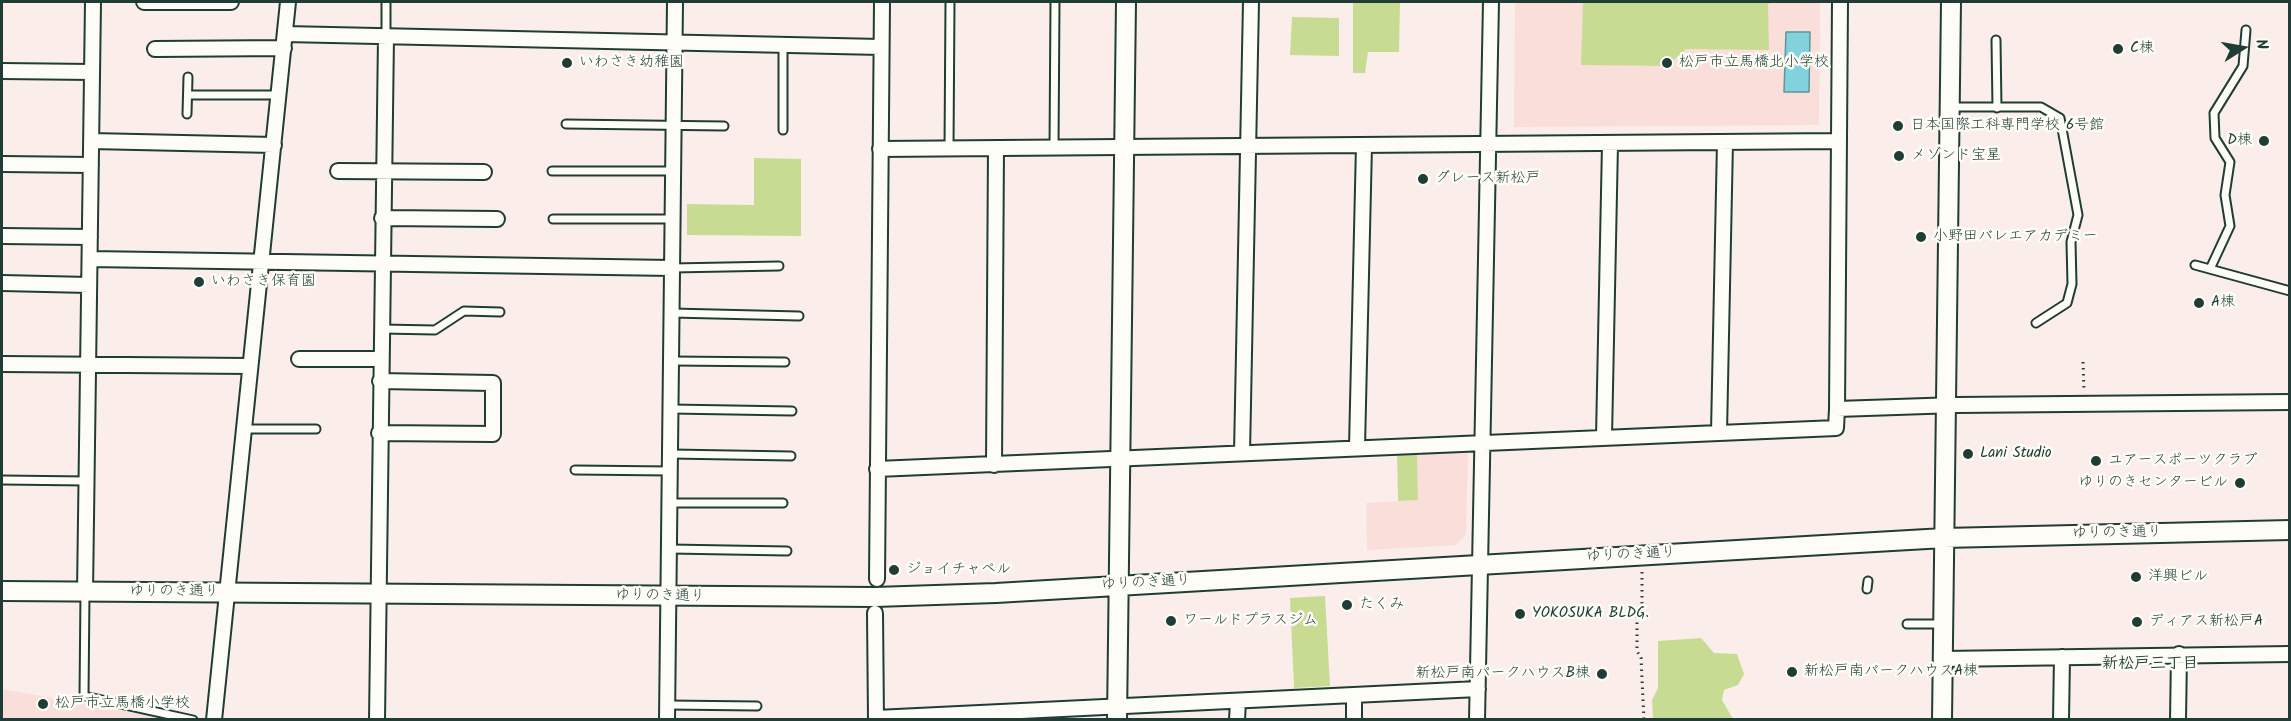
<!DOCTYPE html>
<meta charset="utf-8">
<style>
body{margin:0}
#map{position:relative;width:2291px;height:721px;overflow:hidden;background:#fbeeea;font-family:Kalam,sans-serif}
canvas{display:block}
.frame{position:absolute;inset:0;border:3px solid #1f3d34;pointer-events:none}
.north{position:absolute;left:2213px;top:18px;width:60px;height:60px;-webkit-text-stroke:4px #fdfcf7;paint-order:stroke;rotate:79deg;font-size:16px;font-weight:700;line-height:24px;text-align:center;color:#1f3d34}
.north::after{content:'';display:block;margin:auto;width:21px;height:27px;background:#1f3d34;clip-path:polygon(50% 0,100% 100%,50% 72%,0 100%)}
</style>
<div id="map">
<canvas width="2291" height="721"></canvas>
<div class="frame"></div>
<div class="north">N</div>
</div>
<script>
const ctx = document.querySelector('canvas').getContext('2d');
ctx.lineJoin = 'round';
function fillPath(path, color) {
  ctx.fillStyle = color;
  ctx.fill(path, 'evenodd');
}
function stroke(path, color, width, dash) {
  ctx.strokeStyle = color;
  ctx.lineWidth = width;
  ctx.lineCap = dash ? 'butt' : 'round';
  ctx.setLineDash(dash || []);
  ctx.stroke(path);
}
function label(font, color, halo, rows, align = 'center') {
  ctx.font = font + ' Kalam,"Klee One",sans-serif';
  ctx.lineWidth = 5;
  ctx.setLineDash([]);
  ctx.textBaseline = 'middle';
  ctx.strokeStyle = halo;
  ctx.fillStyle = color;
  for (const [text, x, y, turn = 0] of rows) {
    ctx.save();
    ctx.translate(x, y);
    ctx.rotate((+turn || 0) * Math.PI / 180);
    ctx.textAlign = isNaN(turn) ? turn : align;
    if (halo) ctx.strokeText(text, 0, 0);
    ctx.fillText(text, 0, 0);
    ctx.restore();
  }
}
fillPath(new Path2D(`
 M1515 2H1820L1819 125 1514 127Z
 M1464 449 1468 452 1466 534 1456 545 1367 550 1366 503 1418 500 1417 452Z
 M2 689 169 719H2Z`), '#f9deda');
fillPath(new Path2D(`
 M1353 2H1400L1399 52H1368L1365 73H1353Z
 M1583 2H1777L1768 4 1769 50 1686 49 1667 66 1581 65Z
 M1292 17 1339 18V56L1290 55Z
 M754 158 801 159V236L687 235V204L754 205Z
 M1397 452H1417L1418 500 1398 501Z
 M1325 596 1330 686 1294 688 1290 598Z
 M1701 638 1714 653 1737 654 1744 674 1738 685 1724 690 1722 700 1733 719H1653L1652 700 1658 688V641Z`), '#c7dc92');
const water = new Path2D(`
 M1786 32H1810L1809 92H1784Z`);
fillPath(water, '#82d2de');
stroke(water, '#5a969a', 1.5);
const lane = new Path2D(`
 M386 37V2
 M1996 40 1997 108
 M188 95H279
 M1952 107H2041L2060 118 2078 215 2071 242 2072 284 2067 303 2036 323
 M187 114 188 77
 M566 124 724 126
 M783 130V46
 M1054 148 1055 2
 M949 149 950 2
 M552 171H673
 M553 219H673
 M2195 265 2290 291
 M672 268 779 266
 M2210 269 2230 226 2225 195 2230 162 2215 138 2214 113 2243 66 2246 30
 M672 313 799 316
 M382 329 435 330 464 311 500 312
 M671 361 785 362
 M671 409 792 411
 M244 429H316
 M671 454 791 456
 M575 470 670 471
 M2 480 87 481
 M670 503H783
 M670 549 787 551
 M1867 589 1868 581
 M85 593 84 696 193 720
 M1907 624H1943
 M668 705 757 706`);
const street = new Path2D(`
 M144 2H231
 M1840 2 1837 409 1956 405 2290 402
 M285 34 881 47
 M155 49 284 48
 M2 71 92 72
 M91 141 274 145
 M880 149 1838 141
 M2 164 91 165
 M338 171 484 172
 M382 218 497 219
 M2 236 90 237
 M90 259 672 268
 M2 283 89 285
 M299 359H381
 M2 364 250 366
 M1719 432 1725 142
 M379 433 493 434V383L380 381
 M1604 437 1610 144
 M1357 447 1364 145
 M1242 453 1251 2
 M994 465 996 148
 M877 469 1836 428 1837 409
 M877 579 882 2
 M85 592 93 2
 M875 613 876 720
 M1943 659 2290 654
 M876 718 1478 689
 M214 720 288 2
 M377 720 386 37
 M667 720 675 2
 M1237 720 1238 701
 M1354 720V695
 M1477 720 1491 2
 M2061 720 2062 657
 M2178 720 2179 654`);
const secondary = new Path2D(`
 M2 591 875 597 996 593 1944 538 2290 530
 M1117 720 1126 2
 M1942 720 1951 2`);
stroke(lane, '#1f3d34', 11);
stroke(street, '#1f3d34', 18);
stroke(secondary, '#1f3d34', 22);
stroke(new Path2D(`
 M2083 362 2084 390
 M1642 572V606L1637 608V651L1641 658 1644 720`), '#1f3d34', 3, [1.5, 4.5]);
stroke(lane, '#fdfcf7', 7);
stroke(street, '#fdfcf7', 14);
stroke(secondary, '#fdfcf7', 18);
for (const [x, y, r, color] of [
 [2118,49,6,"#1f3d34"],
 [567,63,6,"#1f3d34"],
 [1667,63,6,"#1f3d34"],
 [1898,126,6,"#1f3d34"],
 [2264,141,6,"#1f3d34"],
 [1899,156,6,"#1f3d34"],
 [1423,179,6,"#1f3d34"],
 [1921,237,6,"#1f3d34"],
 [199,282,6,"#1f3d34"],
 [2199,303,6,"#1f3d34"],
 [1968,454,6,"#1f3d34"],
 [2096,461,6,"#1f3d34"],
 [2240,483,6,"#1f3d34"],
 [894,570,6,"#1f3d34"],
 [2136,577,6,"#1f3d34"],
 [1347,605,6,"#1f3d34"],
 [1520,614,6,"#1f3d34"],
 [1171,621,6,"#1f3d34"],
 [2137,622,6,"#1f3d34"],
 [1792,672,6,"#1f3d34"],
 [1602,674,6,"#1f3d34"],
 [43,704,6,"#1f3d34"]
]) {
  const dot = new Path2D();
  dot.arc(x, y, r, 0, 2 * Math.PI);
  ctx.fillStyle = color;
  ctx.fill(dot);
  stroke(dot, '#fdfcf7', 2);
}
label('15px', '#1f3d34', '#fdfcf7', [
 ["C棟",2130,49],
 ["いわさき幼稚園",579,63],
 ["松戸市立馬橋北小学校",1679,63],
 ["日本国際工科専門学校 6号館",1910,126],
 ["D棟",2252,141,"right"],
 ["メゾンド宝星",1911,156],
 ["グレース新松戸",1435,179],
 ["小野田バレエアカデミー",1933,237],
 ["いわさき保育園",211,282],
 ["A棟",2211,303],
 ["Lani Studio",1980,454],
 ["ユアースポーツクラブ",2108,461],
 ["ゆりのきセンタービル",2228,483,"right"],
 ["ジョイチャペル",906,570],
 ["洋興ビル",2148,577],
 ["たくみ",1359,605],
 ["YOKOSUKA BLDG.",1532,614],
 ["ワールドプラスジム",1183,621],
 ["ディアス新松戸A",2149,622],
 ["新松戸南パークハウスA棟",1804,672],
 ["新松戸南パークハウスB棟",1590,674,"right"],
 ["松戸市立馬橋小学校",55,704]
], 'left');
label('15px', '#1f3d34', '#fdfcf7', [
 ["ゆりのき通り",2117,534,-1],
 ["ゆりのき通り",1631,556,-3],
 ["ゆりのき通り",1146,584,-3],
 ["ゆりのき通り",174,592],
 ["ゆりのき通り",660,597,1]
]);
label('bold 16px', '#1f3d34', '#fdfcf7', [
 ["新松戸三丁目",2150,665]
]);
</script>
